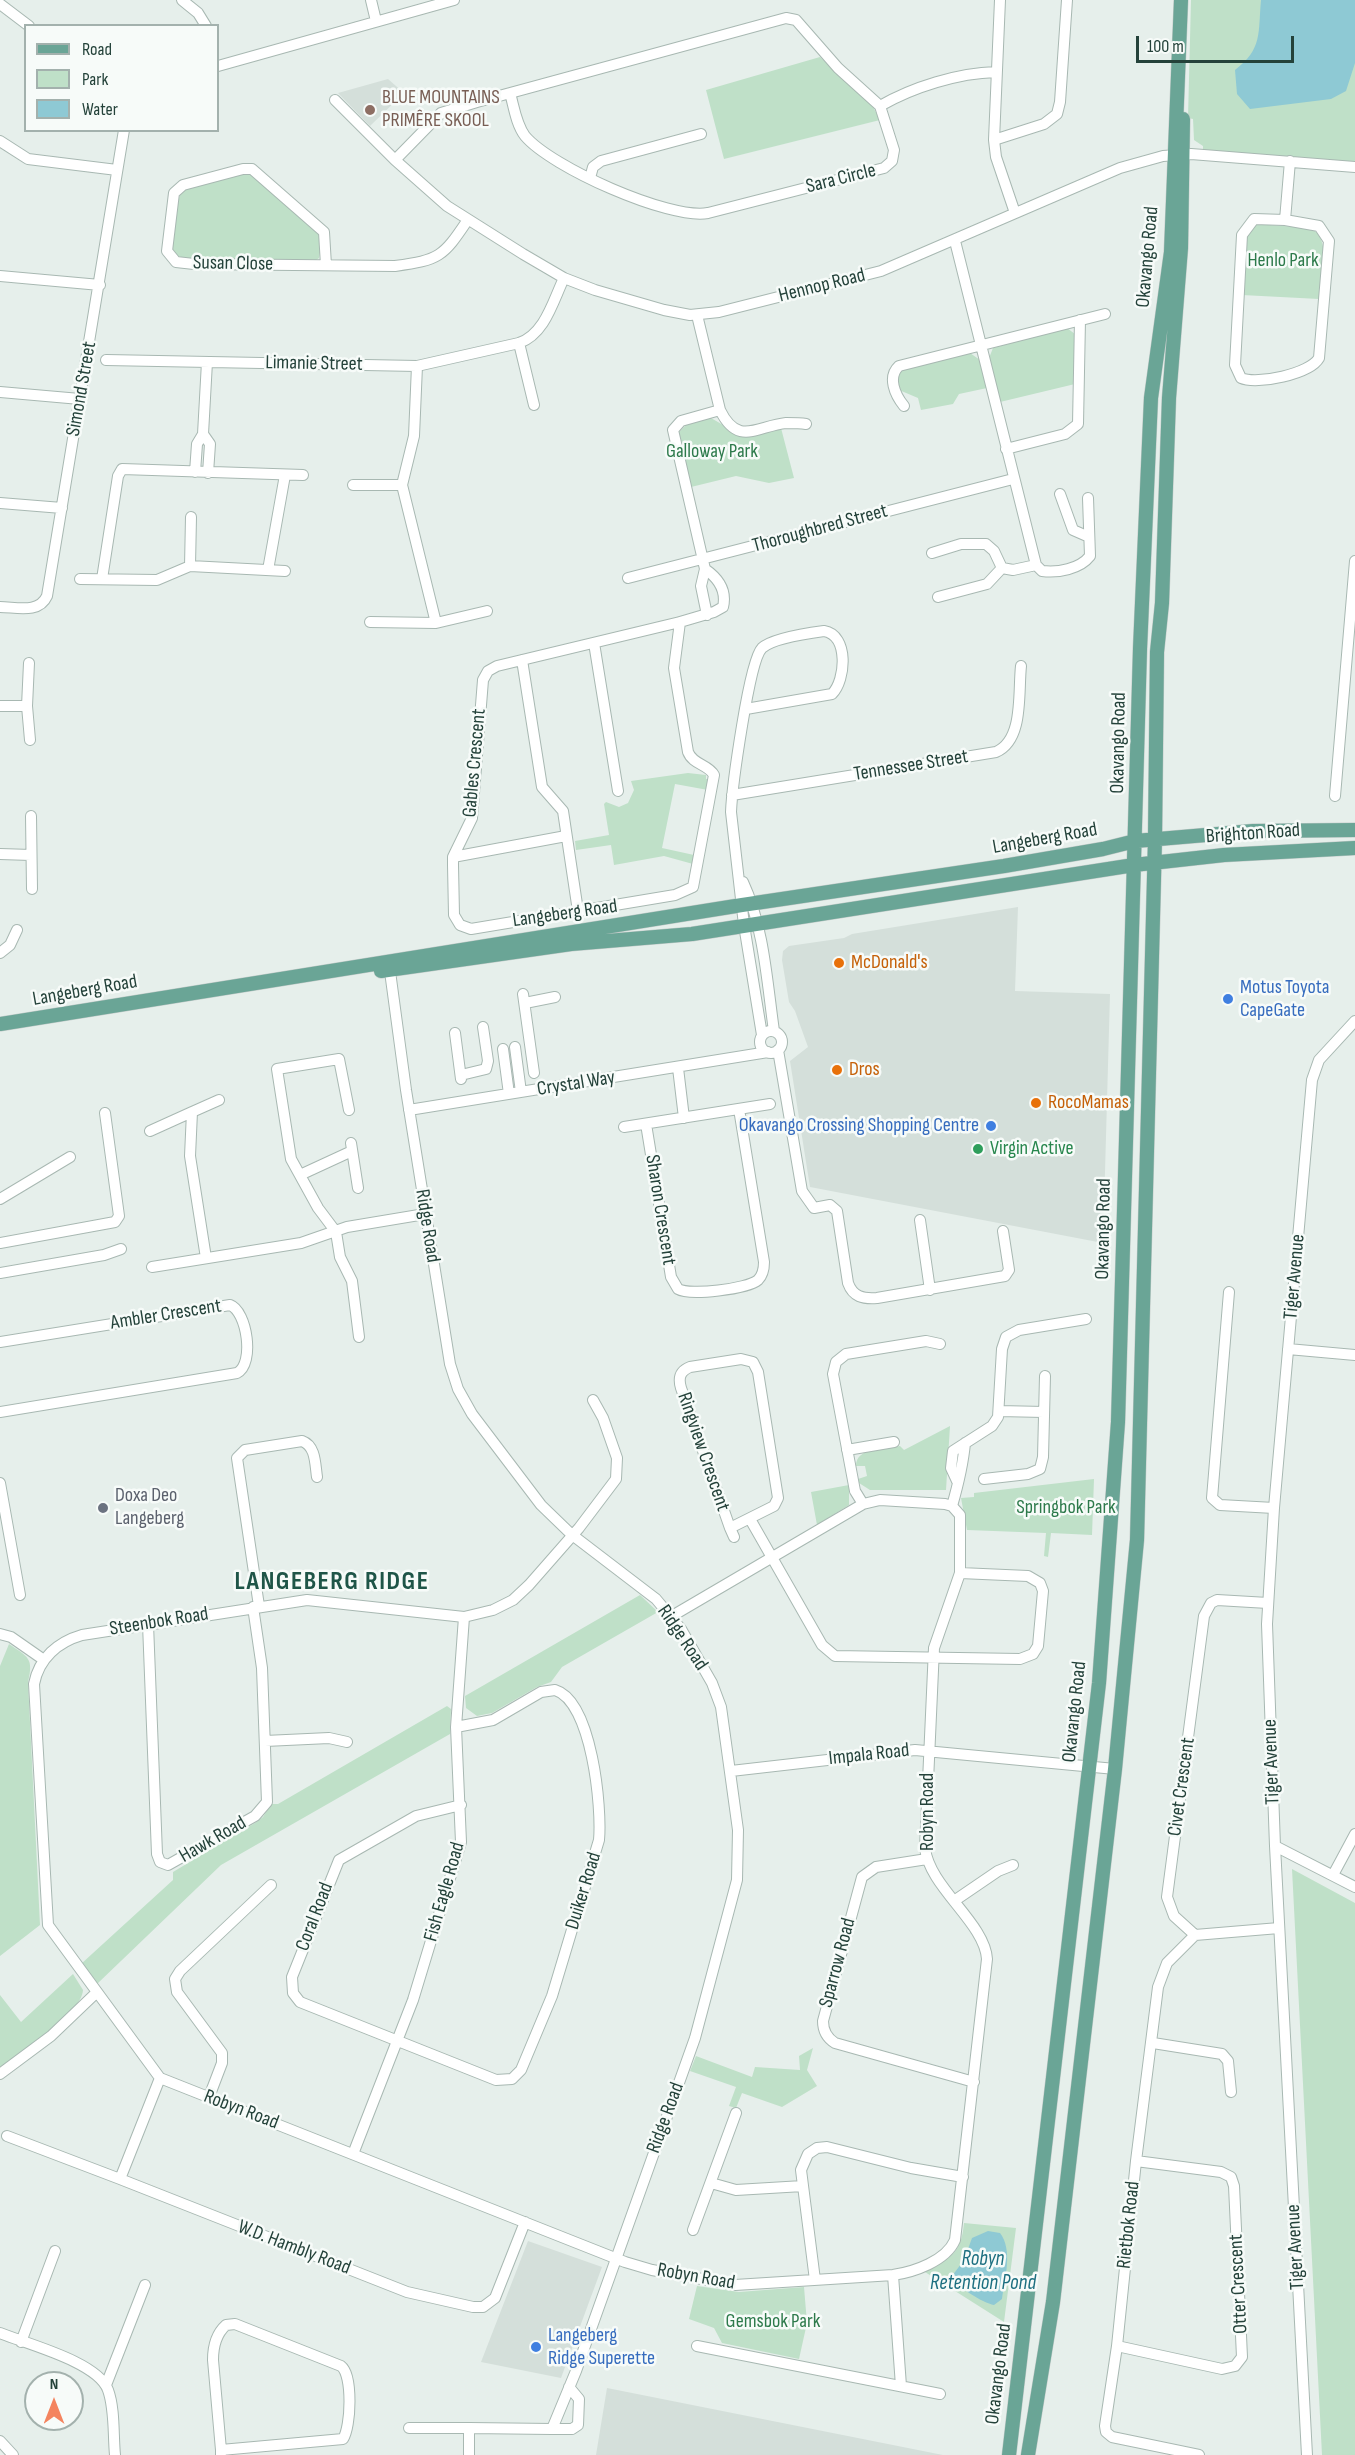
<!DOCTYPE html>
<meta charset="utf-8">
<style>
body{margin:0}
#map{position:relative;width:1355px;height:2455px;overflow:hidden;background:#e6efeb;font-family:"Sofia Sans Condensed",sans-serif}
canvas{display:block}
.legend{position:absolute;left:24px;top:24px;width:195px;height:108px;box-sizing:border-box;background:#f7fbf9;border:2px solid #a3b1ad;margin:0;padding:8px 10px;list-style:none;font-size:18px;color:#24423a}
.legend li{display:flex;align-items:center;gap:12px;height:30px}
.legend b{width:30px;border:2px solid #a3b1ad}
.north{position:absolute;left:24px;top:2371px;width:60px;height:60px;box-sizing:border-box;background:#f7fbf9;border:2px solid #a3b1ad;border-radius:50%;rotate:0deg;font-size:16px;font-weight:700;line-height:24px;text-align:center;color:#24423a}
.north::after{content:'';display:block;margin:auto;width:21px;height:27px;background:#f4845f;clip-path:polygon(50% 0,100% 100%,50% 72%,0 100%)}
.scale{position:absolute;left:1136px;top:36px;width:158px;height:27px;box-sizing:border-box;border:3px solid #24423a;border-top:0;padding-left:8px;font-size:18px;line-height:21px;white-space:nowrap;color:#24423a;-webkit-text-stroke:4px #f7fbf9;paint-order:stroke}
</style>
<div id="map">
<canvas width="1355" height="2455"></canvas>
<ul class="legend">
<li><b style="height:8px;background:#6aa596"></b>Road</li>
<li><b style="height:16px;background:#bfe0c8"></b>Park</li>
<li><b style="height:16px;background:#8ec9d4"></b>Water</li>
</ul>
<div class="north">N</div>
<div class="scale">100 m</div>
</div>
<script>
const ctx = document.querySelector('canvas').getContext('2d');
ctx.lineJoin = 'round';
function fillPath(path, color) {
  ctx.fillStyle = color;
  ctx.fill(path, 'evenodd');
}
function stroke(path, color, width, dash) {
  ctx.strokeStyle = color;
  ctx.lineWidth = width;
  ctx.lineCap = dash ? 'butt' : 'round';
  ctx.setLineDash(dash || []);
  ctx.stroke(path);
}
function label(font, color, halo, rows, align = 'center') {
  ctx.font = font + ' "Sofia Sans Condensed",sans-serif';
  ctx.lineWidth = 5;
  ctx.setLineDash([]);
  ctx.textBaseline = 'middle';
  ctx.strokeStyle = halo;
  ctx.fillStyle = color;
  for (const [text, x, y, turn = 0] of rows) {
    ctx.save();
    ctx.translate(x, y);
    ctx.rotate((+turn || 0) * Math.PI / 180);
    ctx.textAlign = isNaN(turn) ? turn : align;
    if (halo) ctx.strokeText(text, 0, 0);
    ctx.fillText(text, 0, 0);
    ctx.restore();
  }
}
fillPath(new Path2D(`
 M388 79 404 93 370 126 338 93Z
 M1018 907 1015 991 1110 994 1103 1243 810 1187 790 1061 808 1047 795 1011 789 1002 782 960 783 951 789 946 844 938 852 934Z
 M528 2241 602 2267 561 2378 481 2362Z
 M607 2388 943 2455H596Z`), '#d4dfda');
fillPath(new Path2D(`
 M1191 0H1355V163L1203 150V146L1194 140 1193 119 1188 118Z
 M820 57 872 105 880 120 724 159 706 90Z
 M242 173H250L317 231 322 241 319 258 315 261 183 260 172 253 170 241 180 194 188 188Z
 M1257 224 1310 228C1333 238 1321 279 1319 299L1242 295 1246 237 1248 230Z
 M1067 328 1075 334V384L1000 402 989 358 993 348Z
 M970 353 980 360 987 388 959 394 953 404 921 410 918 398 899 390 897 376 901 370Z
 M711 418 742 436 781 428 794 478 769 483 736 476 691 487 678 433 686 425Z
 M688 773 706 775V779H710L708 790 675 784 662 848 694 855 693 864 664 856 614 865 611 845 576 850 575 841 609 835 604 804 606 802 619 807 628 803 634 790 631 781Z
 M950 1426 946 1490H870L859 1483 858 1479 867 1476 865 1466H856C856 1447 885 1449 900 1446L904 1450Z
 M1094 1479 1092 1535 1051 1533 1048 1557 1044 1556 1046 1533 967 1530 961 1498 974 1497V1493Z
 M849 1485V1505L817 1525 811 1492Z
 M640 1595 658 1612 562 1667 551 1682 537 1687 492 1713 477 1716 466 1708 465 1696Z
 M9 1644C28 1657 34 1658 28 1682L40 1925 0 1956V1666Z
 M447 1706 451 1709 450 1734 221 1865 97 1984 81 1964 173 1880V1872L255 1823 263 1817 271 1804H278Z
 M1292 1869 1355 1903V2455H1322Z
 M73 1974 83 1990C82 2013 19 2054 0 2068V1995L21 2022Z
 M813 2048 807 2070 817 2086 782 2107 742 2093 736 2108 729 2106 736 2087 690 2071 696 2056 752 2077 755 2067 800 2070 799 2056Z
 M964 2223 1016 2228 1004 2322 925 2272C951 2257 961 2254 964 2223Z
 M697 2286 739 2292 804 2287 807 2323 799 2359 722 2343 714 2328 689 2319Z`), '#bfe0c8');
fillPath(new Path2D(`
 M1261 0H1355V63L1346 91 1331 99 1250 109 1237 94 1235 70C1263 49 1258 32 1261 0Z
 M988 2231 1000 2233C1013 2250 1005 2278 1002 2299L994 2305C983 2303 955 2286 952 2276L964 2260 972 2238Z`), '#8ec9d4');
const minor = new Path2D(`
 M182 0 198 13 206 26
 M371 0 376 21
 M1000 0 994 140 996 157 1015 213
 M0 4 29 26
 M218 66 454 0
 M335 100 395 160 447 206 523 254 564 278 595 290 664 310 690 315 719 312 881 271 1120 168 1163 156 1191 154 1355 167
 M880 106C913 87 958 73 996 72
 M994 140 1044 124 1057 114 1060 102 1067 0
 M0 141 28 159 117 170
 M395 160 441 113 477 102 786 18 796 20 838 68 880 106 894 150 892 161 884 168 708 213C669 220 551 167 525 136 516 124 514 107 510 93
 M590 178 593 167 601 161 701 134
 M1285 220 1319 226 1329 241 1319 358C1310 374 1257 385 1241 378L1235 365 1242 235 1254 219 1285 220 1290 161
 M326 265 324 232 252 169H243L183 185 174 193 167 251 176 262 194 264 395 266C439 260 443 257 467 221
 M0 276 100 285
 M697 315 720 410C738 447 757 426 786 423 793 423 800 423 806 424
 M519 343 534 405
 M106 360 417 366 519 343C545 334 553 301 564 278
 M417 366 414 436 402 485 436 623
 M0 392 80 399
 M904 406C895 395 887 377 899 366L1105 314
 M203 434 210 444 208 473
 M1006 449 1065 434 1078 424 1080 320
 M195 472 197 444 203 434 207 362
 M353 485H402
 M1060 494 1073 530 1089 537
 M0 503 62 508
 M932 553 961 544H986L994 551 1002 568
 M1036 565 1042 571C1058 573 1080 569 1090 556L1088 498
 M190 566 191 517
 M705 569 701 586 707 615
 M268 570 285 475
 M628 578 1013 479
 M80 579 157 580 190 566 285 571
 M102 579 118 476 122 469 303 475
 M938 597 987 584 1002 568 1013 570 1036 565 955 241
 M0 607C16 607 39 614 47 596L124 130
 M370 622 436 623 487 611
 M680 622 674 668 688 752C693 765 708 764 714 775L693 887 675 895 471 929 460 925 454 915 453 865V857L472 818 483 680 488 671 497 666 680 622 714 612 723 607C727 590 718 578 705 569L673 430 681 421 720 410
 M594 643 618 791
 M522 660 542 787 563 811 578 911
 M29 663 27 706 30 740
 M0 706H27
 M746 709 832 694C846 680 849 635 824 631 809 633 773 638 762 648 749 661 732 788 731 812L744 925 762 1035
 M732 795 996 752C1024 740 1018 693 1021 666
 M1335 796 1355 561
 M31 816 32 889
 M0 854 31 855
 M453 857 566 836
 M743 882C764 927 767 982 774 1031
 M0 953 10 945 17 930
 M389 964 406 1090 450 1364 458 1389 472 1414 541 1505 571 1534 656 1599 681 1629 712 1683 721 1707 738 1830 737 1880 695 2038 576 2371 552 2429 469 2428V2455
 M523 994 534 1073
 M525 1003 555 997
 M760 1042a11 11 0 1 1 22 0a11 11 0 1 1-22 0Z
 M455 1033 461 1079
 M515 1047 521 1092
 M503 1049 509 1094
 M778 1050 802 1191 814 1208 830 1205 837 1211 848 1283C853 1297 863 1299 877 1298L1005 1276 1009 1270 1003 1231
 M678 1068 684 1118
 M461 1075 486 1069 488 1061 483 1027
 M349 1110 339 1059 277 1069 291 1159 318 1208 336 1232 340 1257 352 1281 359 1337
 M409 1110 768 1052
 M646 1124 671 1277 678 1289C690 1296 747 1289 758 1280 763 1275 764 1269 764 1262L739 1109
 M624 1127 770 1104
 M150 1131 192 1112
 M351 1143 358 1188
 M300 1175 352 1151
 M0 1199 70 1157
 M920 1220 930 1290
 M0 1243 115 1222 119 1216 105 1113
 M206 1258 190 1156 192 1112 219 1100
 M152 1267 301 1243 347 1227 425 1214
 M0 1273 104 1255 121 1249
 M1229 1292 1212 1498 1220 1505 1274 1508
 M0 1342 230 1305C247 1311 255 1364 237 1373L0 1412
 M1288 1349 1355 1355
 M593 1400 603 1418 617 1458 616 1479 579 1528 529 1585 513 1600 493 1610 464 1617 307 1600 82 1635C58 1642 39 1658 34 1684L48 1925 160 2078 625 2262 652 2270 735 2285 893 2275C914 2272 946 2261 955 2240L987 1959C985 1923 929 1887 925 1848L934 1648 960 1573V1515L952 1506 945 1504 880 1500 863 1504 672 1616
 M999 1411 1044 1412
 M847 1450 894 1442
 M984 1479 1028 1474 1040 1469 1043 1457 1045 1376
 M957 1481 951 1468 953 1451 992 1426 998 1417 1002 1349 1006 1337 1019 1330 1086 1319
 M0 1483 20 1595
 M863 1504 855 1491 833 1374 836 1362 846 1354 926 1341 940 1344
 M952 1506C958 1485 963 1465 965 1443
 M750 1519 822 1645 835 1656 1020 1659 1033 1654 1038 1646 1043 1591 1040 1583 1028 1576 960 1573
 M730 1528 774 1506 778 1498 758 1372 753 1362 741 1359 690 1367C680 1371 678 1378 681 1388L730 1528 734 1537
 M1268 1603 1217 1600 1211 1603 1204 1616 1167 1897 1174 1916 1195 1935 1279 1928
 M259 1606 237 1458 245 1450 302 1441C316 1446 315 1464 317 1477
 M148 1624 157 1854 160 1862 168 1865 255 1816 267 1802 262 1668 253 1607
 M0 1634 11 1637 44 1660
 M456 1727 493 1720 541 1692 555 1690C592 1701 602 1808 599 1840L552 1996 521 2070 512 2079 496 2080 300 2002 293 1993 292 1977 339 1860 416 1816 461 1805
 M265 1741 329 1738 347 1742
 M731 1771 915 1750 1115 1769
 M1275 1846 1355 1887
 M927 1859 876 1867 862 1877 823 2021C823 2031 827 2038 835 2043L974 2082
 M1333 1875 1355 1834
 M954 1901 998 1871 1013 1865
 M1195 1935 1167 1963 1158 1987 1136 2161 1117 2346 1105 2426 1106 2432 1112 2437 1199 2455
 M1153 2043 1222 2054 1228 2061 1231 2092
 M0 2074 51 2036 96 1993
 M160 2078 120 2179 407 2292 473 2307H483L495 2298 525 2222
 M209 2097 222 2063V2053L177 1992 175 1979 180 1971 271 1885
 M7 2136 120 2179
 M353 2154 413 2000 461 1842 456 1727 464 1617
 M711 2183 736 2190 803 2186
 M693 2230 736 2113
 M893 2275 901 2386
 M815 2280 801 2170 808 2154 817 2148 827 2147 911 2168 963 2177
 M0 2333C27 2344 98 2362 108 2390 115 2409 113 2435 115 2455
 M21 2342 55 2251
 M697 2346 940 2394
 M1117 2346 1222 2369 1235 2366 1242 2357 1234 2186 1231 2177 1221 2172 1136 2161
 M106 2385 145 2285
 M409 2428H469
 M552 2429H572L578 2425 579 2399 569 2387
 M0 2441 13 2455
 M221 2450 343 2439C351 2427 353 2375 341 2366L235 2324 226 2325C216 2334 213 2347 213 2360L221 2450V2455
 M1307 2455 1275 1846 1267 1624 1274 1508 1312 1080 1319 1060 1355 1021`);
const major = new Path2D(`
 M381 971 571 944 692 934 1134 865 1224 855 1355 848
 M0 1024 742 905 1004 866 1103 849 1135 841 1253 831 1355 830
 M1009 2455 1099 1683 1118 1422 1140 649 1151 398 1171 252 1181 0
 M1028 2455 1053 2302 1115 1769 1137 1540 1155 839 1157 652 1162 603 1169 398 1181 248 1183 119`);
stroke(minor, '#a8b8b2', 12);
stroke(major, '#c2cac8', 15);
stroke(minor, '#fff', 10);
stroke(major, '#6aa596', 14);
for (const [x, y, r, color] of [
 [370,110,6,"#8d6e63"],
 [839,963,6,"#e8710a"],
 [1228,999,6,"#3f7fe0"],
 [837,1070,6,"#e8710a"],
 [1036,1103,6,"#e8710a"],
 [991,1126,6,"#3f7fe0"],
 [978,1149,6,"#2e9e5b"],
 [103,1508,6,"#6b7280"],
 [536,2347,6,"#3f7fe0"]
]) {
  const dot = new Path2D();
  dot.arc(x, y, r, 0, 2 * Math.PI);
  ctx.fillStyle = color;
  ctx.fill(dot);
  stroke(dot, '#f7fbf9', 2);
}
label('20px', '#785e54', '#f7fbf9', [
 ["BLUE MOUNTAINS",382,98],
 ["PRIMÊRE SKOOL",382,121]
], 'left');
label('20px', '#24423a', '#f7fbf9', [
 ["Sara Circle",841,179,-14],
 ["Okavango Road",1148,257,-85],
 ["Susan Close",233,264,1],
 ["Hennop Road",822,286,-14],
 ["Limanie Street",314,364,1],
 ["Simond Street",82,389,-80],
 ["Thoroughbred Street",820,529,-15],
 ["Okavango Road",1119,743,-89],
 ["Gables Crescent",475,763,-85],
 ["Tennessee Street",911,766,-9],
 ["Brighton Road",1253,834,-4],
 ["Langeberg Road",1045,839,-10],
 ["Langeberg Road",565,914,-8],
 ["Langeberg Road",85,991,-10],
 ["Crystal Way",576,1084,-9],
 ["Sharon Crescent",660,1210,81],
 ["Ridge Road",427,1226,81],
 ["Okavango Road",1104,1229,-89],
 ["Tiger Avenue",1295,1277,-85],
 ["Ambler Crescent",166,1315,-9],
 ["Ringview Crescent",703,1452,71],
 ["Steenbok Road",159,1622,-9],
 ["Ridge Road",682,1638,56],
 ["Okavango Road",1075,1712,-84],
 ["Impala Road",869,1755,-6],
 ["Tiger Avenue",1272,1762,-92],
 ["Civet Crescent",1182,1787,-82],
 ["Robyn Road",928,1812,-90],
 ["Hawk Road",213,1840,-30],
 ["Duiker Road",584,1891,-73],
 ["Fish Eagle Road",445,1892,-74],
 ["Coral Road",315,1917,-69],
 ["Sparrow Road",838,1963,-75],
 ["Robyn Road",241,2110,21],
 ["Ridge Road",666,2118,-70],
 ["Rietbok Road",1129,2225,-84],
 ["Tiger Avenue",1296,2247,-93],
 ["W.D. Hambly Road",294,2248,21],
 ["Robyn Road",696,2277,10],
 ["Otter Crescent",1239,2284,-93],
 ["Okavango Road",999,2374,-83]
]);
label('20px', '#2d7a4b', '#f7fbf9', [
 ["Henlo Park",1283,261],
 ["Galloway Park",712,452],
 ["Springbok Park",1066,1508],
 ["Gemsbok Park",773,2322]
]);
label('20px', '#c56008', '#f7fbf9', [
 ["McDonald's",851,963],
 ["Dros",849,1070],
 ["RocoMamas",1048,1103]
], 'left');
label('20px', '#366cbe', '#f7fbf9', [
 ["Motus Toyota",1240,988],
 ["CapeGate",1240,1011],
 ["Okavango Crossing Shopping Centre",979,1126,"right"],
 ["Langeberg",548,2336],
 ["Ridge Superette",548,2359]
], 'left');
label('20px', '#27864d', '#f7fbf9', [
 ["Virgin Active",990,1149]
], 'left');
label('20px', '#5b616d', '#f7fbf9', [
 ["Doxa Deo",115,1496],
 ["Langeberg",115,1519]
], 'left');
label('italic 21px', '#1c6f80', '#f7fbf9', [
 ["Robyn",983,2260],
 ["Retention Pond",983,2284]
]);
ctx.letterSpacing = '1.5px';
label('bold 26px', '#1f5548', '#f7fbf9', [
 ["LANGEBERG RIDGE",332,1582]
]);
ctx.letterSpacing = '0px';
</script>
